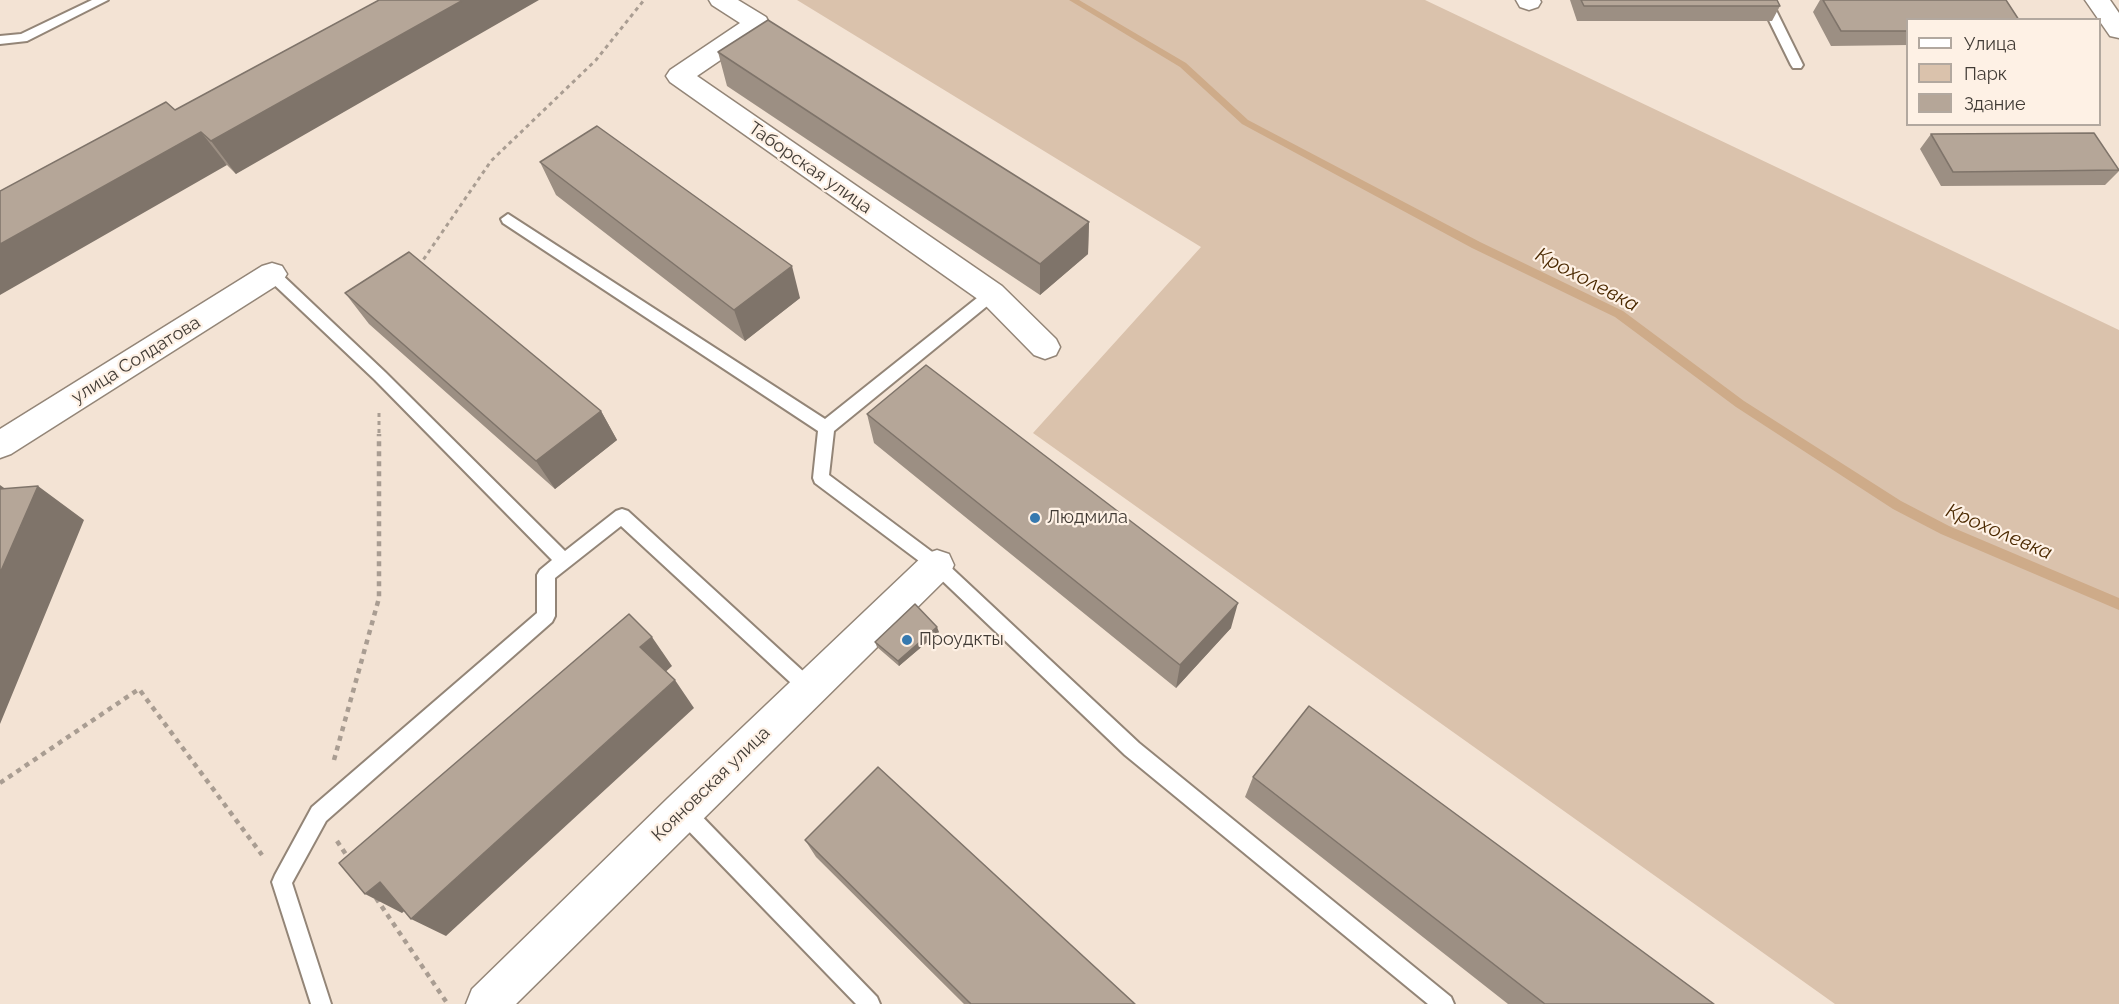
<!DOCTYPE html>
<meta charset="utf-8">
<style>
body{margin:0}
#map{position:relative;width:2119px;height:1004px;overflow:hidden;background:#f3e3d4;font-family:Raleway,sans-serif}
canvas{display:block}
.legend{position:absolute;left:1906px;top:18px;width:195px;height:108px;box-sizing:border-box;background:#fef1e5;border:2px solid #b2a89f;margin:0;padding:8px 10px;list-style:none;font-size:18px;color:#413b35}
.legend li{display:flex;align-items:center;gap:12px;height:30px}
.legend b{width:30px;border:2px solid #b2a89f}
</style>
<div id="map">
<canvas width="2119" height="1004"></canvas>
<ul class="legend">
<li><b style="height:8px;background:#fff"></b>Улица</li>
<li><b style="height:16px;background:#dac2ac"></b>Парк</li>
<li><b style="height:16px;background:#b5a698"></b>Здание</li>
</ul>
</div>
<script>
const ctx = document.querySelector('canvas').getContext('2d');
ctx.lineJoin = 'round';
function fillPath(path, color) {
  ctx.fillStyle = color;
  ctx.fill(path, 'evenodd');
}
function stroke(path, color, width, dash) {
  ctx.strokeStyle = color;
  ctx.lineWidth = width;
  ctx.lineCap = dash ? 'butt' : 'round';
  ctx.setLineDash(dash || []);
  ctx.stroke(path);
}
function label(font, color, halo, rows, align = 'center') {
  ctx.font = font + ' Raleway,sans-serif';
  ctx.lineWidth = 4.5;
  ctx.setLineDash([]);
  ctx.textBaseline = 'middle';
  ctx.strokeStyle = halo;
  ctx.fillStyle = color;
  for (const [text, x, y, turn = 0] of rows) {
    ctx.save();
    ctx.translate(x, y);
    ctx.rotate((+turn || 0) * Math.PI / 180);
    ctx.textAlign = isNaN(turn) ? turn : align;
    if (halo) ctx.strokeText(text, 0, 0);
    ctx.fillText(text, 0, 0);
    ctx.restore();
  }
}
fillPath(new Path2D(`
 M797 0H1425L2119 330V1004H1835L1033 433 1201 247Z`), '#dac2ac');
fillPath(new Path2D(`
 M1069 0H1079L1186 63 1248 120 1480 242 1623 311 1744 401 1901 501 1949 526 2119 598V610L1941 534 1893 509 1736 407 1615 317 1472 248 1242 124 1180 67Z`), '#ceab89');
const service = new Path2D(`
 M92 0H108L27 41 0 44V36L21 34Z
 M1759 0H1771L1803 65 1801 68H1793L1791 65Z
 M508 214 825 419 987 290H997L999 294 997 298 834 431 829 475 943 560 1139 743 1451 997 1454 1004H1428L1125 755 931 570 815 483 813 478 818 431 503 223 501 219Z
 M272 269 277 270 385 372 565 551 616 511 622 509 628 511 816 683 819 689 816 695 810 697 804 695 621 526 555 578V616L552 622 326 821 292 883 331 1004H311L272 882 275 875 312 807 537 613V575L540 570 552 560 375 380 267 278 265 274Z
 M683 802 690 804 877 997 880 1004H856L676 818 673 811 676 804Z`);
const minor = new Path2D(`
 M709 0H738L766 17 769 23 766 29 697 76 1002 286 1056 339 1060 347 1056 355 1045 359 1034 355 982 302 670 82 666 76 670 70 740 23 712 5Z
 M1516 0H1540L1541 2 1538 7 1529 10 1520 7Z
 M2085 0H2110L2119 13V38L2110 36Z
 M272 263 282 266 287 274 282 282 11 454 0 458V429L262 266Z
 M937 550 949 554 954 565 949 576 516 1004H466L472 989 668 798 925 554Z`);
stroke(service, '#938577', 4);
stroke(minor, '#938577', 3);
stroke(new Path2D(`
 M419 266 491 161 596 60 644 0
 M379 413V435`), '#a99d92', 3, [4, 4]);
stroke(new Path2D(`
 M334 760 379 598V434
 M0 783 139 689 262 855
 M337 841 349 859
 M376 898 447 1003`), '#a99d92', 4.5, [5, 5]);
fillPath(service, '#fff');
fillPath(minor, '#fff');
fillPath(new Path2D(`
 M379 0 236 174 227 165 175 110Z
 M1570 0H1777L1780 6 1772 21H1577Z
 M1820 0H2006L1908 20V45L1831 46 1813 12Z
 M718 52 1089 222 1088 254 1040 295 727 86Z
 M1931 134 2119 170V171L2105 185 1941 186 1920 149Z
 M540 162 800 298 745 341 556 195Z
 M345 293 601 411 617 440 555 489 369 324Z
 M867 414 1231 628 1176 688 874 443Z
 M939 632 899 666 877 647 875 642Z
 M1253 777 1714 1004H1508L1245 797Z
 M805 840 1135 1004H964L816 857Z`), '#9c8f83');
fillPath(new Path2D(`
 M463 0H539L236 174 211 141Z
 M201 132 227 165 0 295V244Z
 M1089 222 1088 254 1040 295V264Z
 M792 266 800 298 745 341 734 310Z
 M601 411 617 440 555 489 536 461Z
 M0 485 29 506 38 486 84 520 0 724Z
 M1238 603 1231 628 1176 688 1180 665Z
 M937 627 939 632 899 666 898 661Z
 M652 637 672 666 661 676 640 647Z
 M675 680 694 708 446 936 411 919Z
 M380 882 416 901 402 913 365 894Z`), '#7f746a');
const building = new Path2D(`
 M379 0H463L211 141 201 132 0 244V191L166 102 175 110Z
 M1581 0H1777L1780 6H1584Z
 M1823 0H2006L2019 20H1908V31H1841Z
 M768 20 1089 222 1040 264 718 52Z
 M597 126 792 266 734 310 540 162Z
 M2094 133 2119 170 1953 172 1931 134Z
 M409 252 601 411 536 461 345 293Z
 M926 365 1238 603 1180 665 867 414Z
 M38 486 0 573V489Z
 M915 604 937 627 898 661 875 642Z
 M629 614 652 637 640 647 675 680 411 919 380 882 365 894 339 863Z
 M1309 706 1714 1004H1545L1253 777Z
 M878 767 1135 1004H971L805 840Z`);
fillPath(building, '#b5a698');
stroke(building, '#7f746a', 1.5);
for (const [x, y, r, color] of [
 [1035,518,6,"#3679af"],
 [907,640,6,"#3679af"]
]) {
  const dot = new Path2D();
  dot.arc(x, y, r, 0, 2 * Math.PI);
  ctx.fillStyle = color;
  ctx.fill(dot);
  stroke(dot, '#fef1e5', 2);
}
label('18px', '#413b35', '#fef1e5', [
 ["Таборская улица",810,168,35],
 ["улица Солдатова",136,360,-32],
 ["Кояновская улица",711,784,-44]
]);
label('18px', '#413b35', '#fef1e5', [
 ["Людмила",1047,518],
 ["Проудкты",919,640]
], 'left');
label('italic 20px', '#4b2900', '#fef1e5', [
 ["Крохолевка",1587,280,28],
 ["Крохолевка",1999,532,23]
]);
</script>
